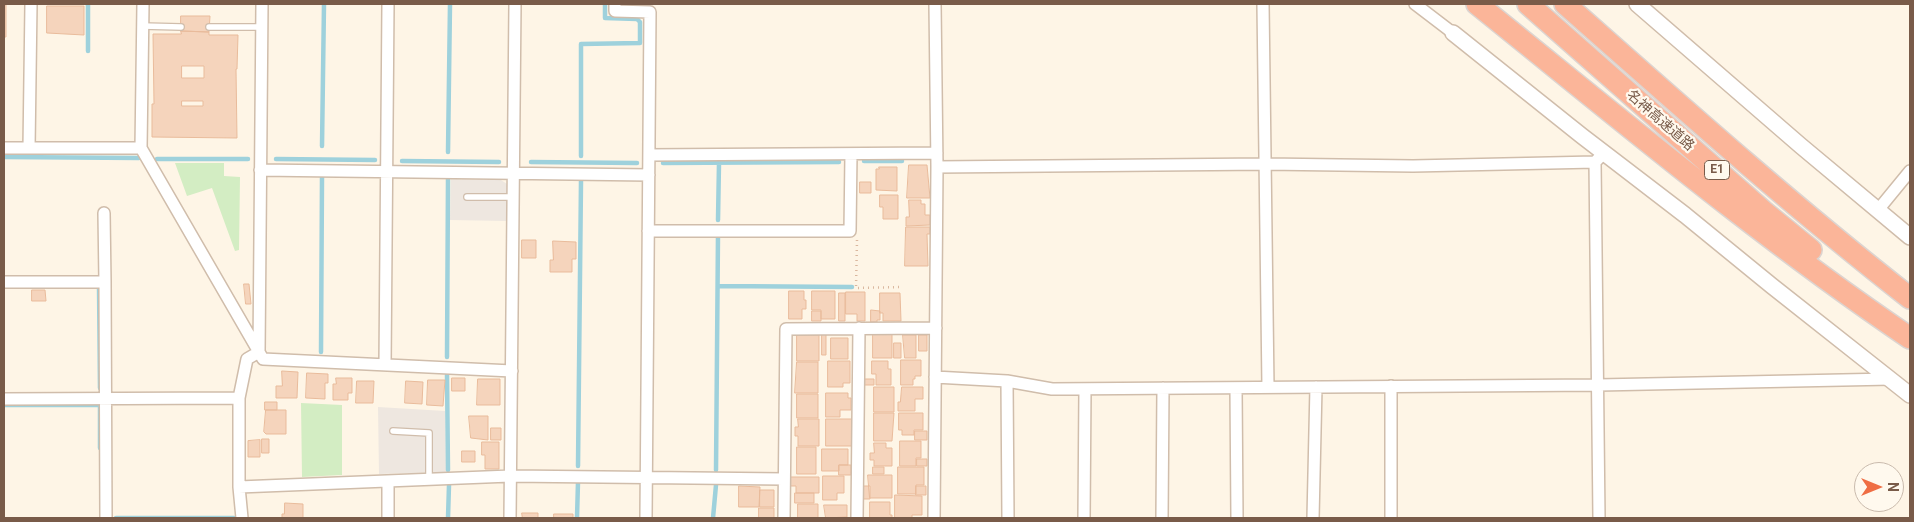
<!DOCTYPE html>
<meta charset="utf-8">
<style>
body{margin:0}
#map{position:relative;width:1914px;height:522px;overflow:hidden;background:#fef5e6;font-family:Roboto,sans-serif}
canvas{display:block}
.frame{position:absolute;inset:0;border:5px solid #795b49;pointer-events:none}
.north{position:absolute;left:1854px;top:462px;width:50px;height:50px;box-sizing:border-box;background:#fff9ee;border:1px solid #c9baac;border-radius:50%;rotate:90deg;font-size:14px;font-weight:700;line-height:20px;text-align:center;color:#795b49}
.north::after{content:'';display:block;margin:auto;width:18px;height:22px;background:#ef6e44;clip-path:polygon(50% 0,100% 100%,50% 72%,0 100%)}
</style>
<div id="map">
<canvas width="1914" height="522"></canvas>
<div class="frame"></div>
<div class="north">N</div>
</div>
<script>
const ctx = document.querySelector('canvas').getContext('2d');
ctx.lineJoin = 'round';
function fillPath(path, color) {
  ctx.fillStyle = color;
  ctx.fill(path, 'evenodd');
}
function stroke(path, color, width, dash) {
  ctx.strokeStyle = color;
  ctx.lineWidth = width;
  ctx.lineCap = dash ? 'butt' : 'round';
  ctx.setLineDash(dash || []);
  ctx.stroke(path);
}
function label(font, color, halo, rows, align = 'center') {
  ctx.font = font + ' Roboto,"Noto Sans JP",sans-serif';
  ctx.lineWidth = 4.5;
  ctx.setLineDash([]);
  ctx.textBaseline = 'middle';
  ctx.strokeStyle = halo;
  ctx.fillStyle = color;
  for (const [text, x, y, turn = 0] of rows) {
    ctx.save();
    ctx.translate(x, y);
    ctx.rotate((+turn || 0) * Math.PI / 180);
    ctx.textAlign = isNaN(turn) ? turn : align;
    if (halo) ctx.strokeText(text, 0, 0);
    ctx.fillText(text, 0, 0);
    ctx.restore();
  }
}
fillPath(new Path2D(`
 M451 179 501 180 507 184V221L450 220Z
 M378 407 445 411 446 472 379 474Z`), '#eee7e0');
fillPath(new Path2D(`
 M175 163H224V176L240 177 239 250 235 251 212 188 187 196Z
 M301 403 342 405V475L302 477Z`), '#d3edc3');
stroke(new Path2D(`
 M88 51V4
 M322 146 324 4
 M448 152 450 4
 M581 156V44L640 43V22L637 19 605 18V4
 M4 157 139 158
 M157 159H248
 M276 159 375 160
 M402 161 499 162
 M864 161H902
 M531 162 637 163
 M663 163 839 162
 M718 220 719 163
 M99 286 100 388
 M718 286 852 287
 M321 352 322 177
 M447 357 448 179
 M447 375 448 470
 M4 405H100V448
 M578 466 581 181
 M716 470 718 234
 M116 518H234
 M448 518 449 485
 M577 518 578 482
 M713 518 716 485`), '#9ed1dc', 4.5);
const building = new Path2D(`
 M4 5H6V37H4Z
 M47 6H84V35L47 33Z
 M181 16H210L209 32 181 31Z
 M181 31 209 32V35H238L237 69H236L237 138 152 137V104H154L153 34H181ZM182 66H204V78H182ZM182 101H203V106H182Z
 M909 165H927L930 198H907Z
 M879 167H897V191L876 190V169H879Z
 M860 182H871V193H860Z
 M880 195H898V219H883V207H880Z
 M909 200H921V204H925V215H930V225L906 226V217H909Z
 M906 227H930V234H927L928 266H905Z
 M522 240H536V258H522Z
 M553 241 576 242V259H572V272H550V260H553Z
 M244 284H249L251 304H246Z
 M32 290H45L46 301H32Z
 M789 291H804V300H806V309H802V319H789Z
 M812 291H835V319H821V310H812Z
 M846 292H865V321H857V314H846Z
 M839 293H845V321H839Z
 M880 293H900L901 321H883V313H880Z
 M871 310 880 311V320H877V322H871Z
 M812 311H821V321H812Z
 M822 333H826V355H822Z
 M873 334H892V358H873Z
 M797 335H819V361H797Z
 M903 335H916V358H905Z
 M919 335H927V351H919Z
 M831 338H848V359H831Z
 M894 343H901V358H894Z
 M901 360H921V376H915V379H913V385H901Z
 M828 361H850V383H843V387H828Z
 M872 361H888V369H891V385H876V374H872Z
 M797 362H818V393H795Z
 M282 371 298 372 297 398H276V386H282Z
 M307 373 328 374V383H325V399L306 398Z
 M336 378H352V393H348V400H333V384H336Z
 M452 378H465V391H452Z
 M478 379H500V405H477Z
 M864 379H874V385H864Z
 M428 380H445L443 406 427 405Z
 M357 381H374L373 403H356Z
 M406 381 423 382 422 404 405 403Z
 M874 387H894V412H874Z
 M902 387H923V399H915V411H898V402H900Z
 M826 393H848V398H851V410H840V417H826Z
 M797 394H818V418H797Z
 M265 402H277V410H265Z
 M266 410H286V434H266L264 432Z
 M874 413H894L892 441H874Z
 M899 413H923V430H914V435H902V430H899Z
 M469 416H488V440L471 438Z
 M798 419H819V446H798V436H795V427H798Z
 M826 419H852V446H826Z
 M491 428H501V440H491Z
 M915 431H927V440H915Z
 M262 439H269V453H262Z
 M260 440V457H248V441Z
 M900 441H921V458H916V466H900Z
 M482 442H499V469H485V455H482Z
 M874 443H886V448H892V466H874V460H870V453H874Z
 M797 447H816V474H797Z
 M822 449H848V465H839V471H822Z
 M462 451H475V462H462Z
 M917 459H927V466H917Z
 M839 465H851V475H839Z
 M873 467H884V474H873Z
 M898 467H924V485H916V494H898Z
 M868 475H892V498H870Z
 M823 476H844V493H837V500H823Z
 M789 477H819V493H796V486H789Z
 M739 486 760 487 759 507H739Z
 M862 486H870V499H862Z
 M916 486H926V495H916Z
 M760 490H774V507H760Z
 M795 493H814V503H795Z
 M895 495 922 496V515H912V518H895Z
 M870 502H890V515H892V518H870Z
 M285 503 303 504V518H282V514H284Z
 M798 504H818V518H798Z
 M824 505H847V517L826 518Z
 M759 508H774V518H759Z
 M522 513H538V518H519H522Z
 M554 514H573V518H554Z`);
fillPath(building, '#f5d4bc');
stroke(building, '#e9bb9b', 1);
const service = new Path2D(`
 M142 26 181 27
 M209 27H261
 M467 197H513
 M393 431 429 433V479`);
const minor = new Path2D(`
 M143 4 141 148 263 359 512 371
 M615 4V11L650 12 646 518
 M1263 4 1268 387
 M1415 4 1453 33
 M4 148H141
 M29 148 31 4
 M649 155 937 153
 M1595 162 1599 518
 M937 167 1266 164 1413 166 1595 162 1604 153
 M260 170 649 175
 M1878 210 1910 171
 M104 213 105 282
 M648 231H850L851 154
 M4 282H105L106 518
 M385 365 388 4
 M935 377 1007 381 1052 389 1599 385 1891 379
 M1007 381 1008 518
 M1391 386V518
 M1236 388 1237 518
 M4 399 239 398
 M388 481V518
 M239 487 510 476 784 479
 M242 518 239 487V398L247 359 259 352 262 4
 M510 518 515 4
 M784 518 786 329 936 328
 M857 518 859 328
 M934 518 937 167 935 4
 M1084 518 1085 389
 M1162 518 1163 388
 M1313 518 1316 387`);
const tertiary = new Path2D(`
 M1637 4 1801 146 1910 237
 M1453 33 1582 136 1685 215 1772 286 1910 395`);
const motorway = new Path2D(`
 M1477 4C1619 118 1759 236 1910 338
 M1528 4 1763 211 1811 250
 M1565 4C1678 104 1791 205 1910 298`);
stroke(service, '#d0bdab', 8);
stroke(minor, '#d0bdab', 14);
stroke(tertiary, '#d0bdab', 18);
stroke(motorway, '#dcd4d0', 24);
stroke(new Path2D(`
 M857 240 856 288 901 287`), '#dab79e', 2.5, [1, 4]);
stroke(service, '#fff', 5.5);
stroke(minor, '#fff', 11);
stroke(tertiary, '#fff', 15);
stroke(motorway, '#fbb599', 21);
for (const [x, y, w] of [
 [1717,170,25]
]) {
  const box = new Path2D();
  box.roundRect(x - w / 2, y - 9.5, w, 19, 4);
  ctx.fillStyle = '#fff9ee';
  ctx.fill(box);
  stroke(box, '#795b49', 1);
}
label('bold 12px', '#795b49', null, [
 ["E1",1717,170]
]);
label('14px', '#795b49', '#fff9ee', [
 ["名神高速道路",1660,121,41]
]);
</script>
